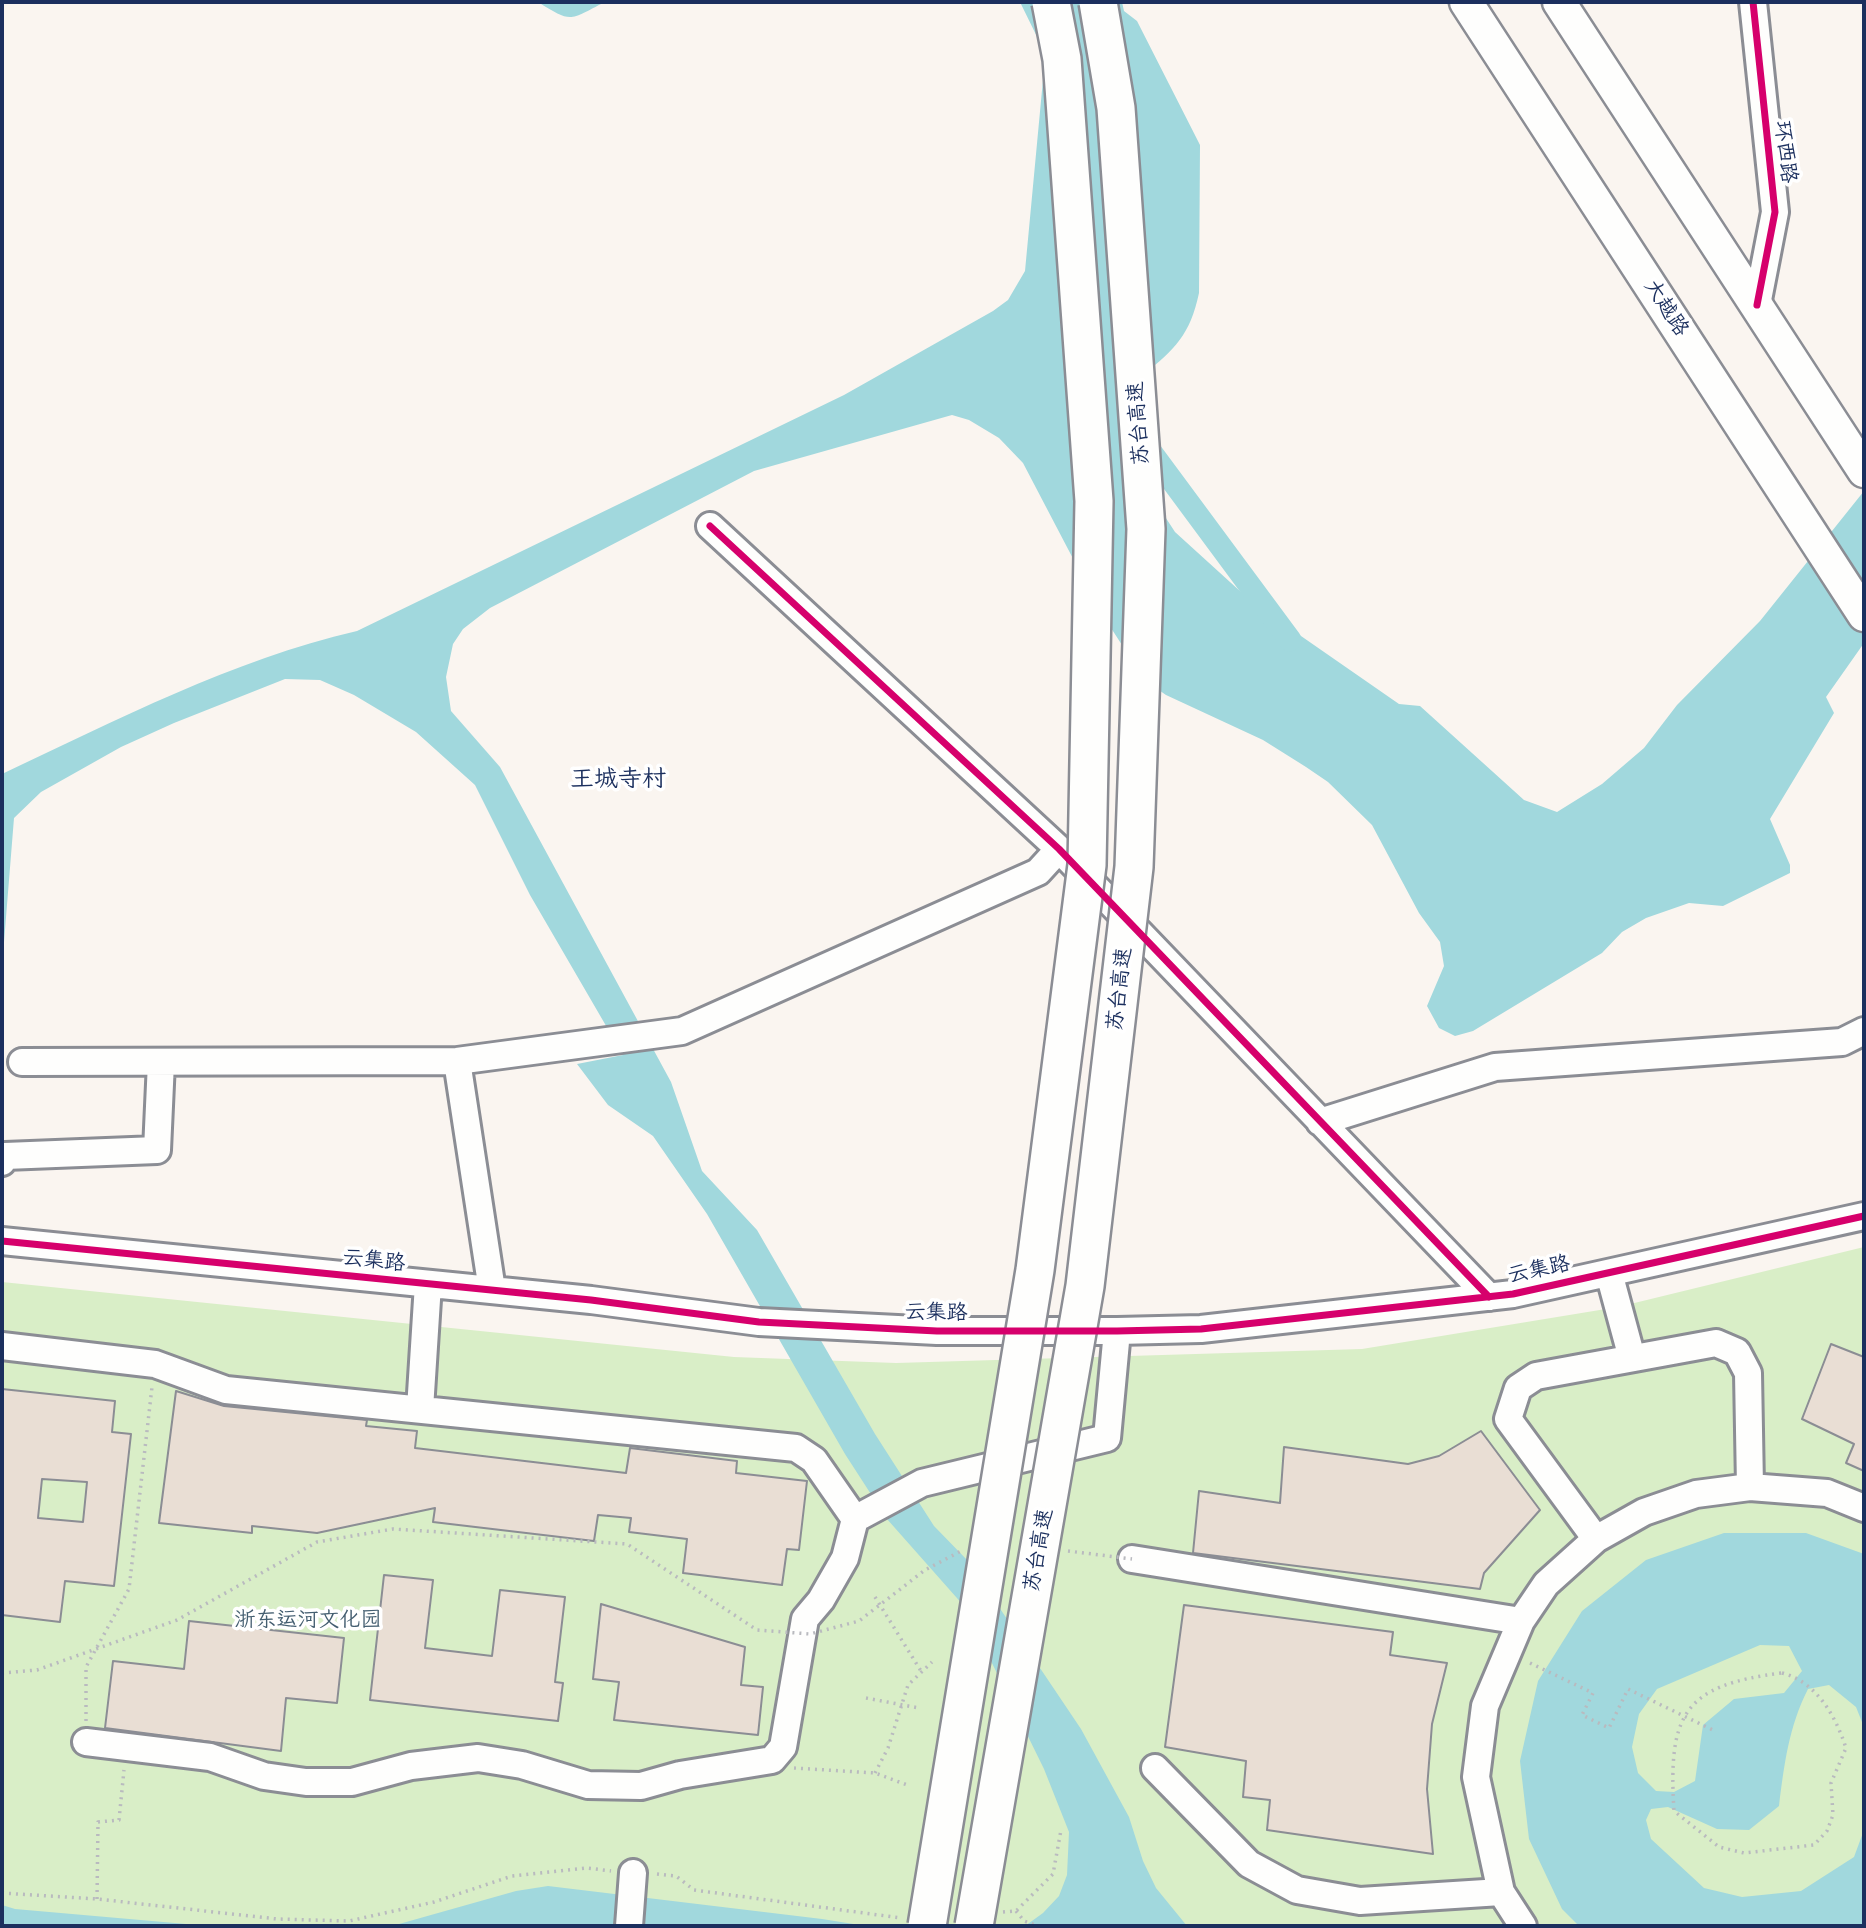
<!DOCTYPE html>
<meta charset="utf-8">
<style>
body{margin:0}
#map{position:relative;width:1866px;height:1928px;overflow:hidden;background:#faf5f0;font-family:"Patrick Hand",sans-serif}
canvas{display:block}
.frame{position:absolute;inset:0;border:4px solid #1b2f5e;pointer-events:none}
</style>
<div id="map">
<canvas width="1866" height="1928"></canvas>
<div class="frame"></div>
</div>
<script>
const ctx = document.querySelector('canvas').getContext('2d');
ctx.lineJoin = 'round';
function fillPath(path, color) {
  ctx.fillStyle = color;
  ctx.fill(path, 'evenodd');
}
function stroke(path, color, width, dash) {
  ctx.strokeStyle = color;
  ctx.lineWidth = width;
  ctx.lineCap = dash ? 'butt' : 'round';
  ctx.setLineDash(dash || []);
  ctx.stroke(path);
}
function label(font, color, halo, rows, align = 'center') {
  ctx.font = font + ' "Patrick Hand","LXGW WenKai TC",sans-serif';
  ctx.lineWidth = 7;
  ctx.setLineDash([]);
  ctx.textBaseline = 'middle';
  ctx.strokeStyle = halo;
  ctx.fillStyle = color;
  for (const [text, x, y, turn = 0] of rows) {
    ctx.save();
    ctx.translate(x, y);
    ctx.rotate((+turn || 0) * Math.PI / 180);
    ctx.textAlign = isNaN(turn) ? turn : align;
    if (halo) ctx.strokeText(text, 0, 0);
    ctx.fillText(text, 0, 0);
    ctx.restore();
  }
}
fillPath(new Path2D(`
 M1864 1247V1926H2V1282L734 1357 896 1363 1362 1349 1618 1307Z`), '#d9eec7');
fillPath(new Path2D(`
 M538 2H605C569 20 573 24 538 2Z
 M1020 2H1122L1124 11 1137 21 1200 145 1199 293C1190 335 1175 349 1143 375L1147 489 1175 532 1252 602 1399 704 1420 706 1524 800 1557 812 1602 784 1644 748 1677 705 1760 621 1864 491V643L1826 697 1834 713 1770 819 1790 865V873L1723 906 1689 903 1646 918 1622 932 1602 953 1473 1031 1455 1036 1439 1028 1427 1006 1444 966 1440 942 1419 913 1372 825 1328 782 1306 767 1263 740 1166 695 1153 686 1140 673 1102 614 1023 463 999 438 969 420 952 415 754 471 490 608 463 629 453 644 446 677 451 711 500 767 671 1082 702 1171 757 1230 875 1434 934 1526 968 1561 1081 1729 1129 1817 1143 1861 1156 1888 1187 1926H1025L1043 1913 1059 1896 1067 1875 1069 1832 1044 1769 964 1606 887 1519 845 1454 707 1214 653 1136 608 1105 577 1064 623 1055 530 895 475 785 416 732 354 695 320 680 285 679 174 723 121 747 41 792 14 818 2 967V774C117 720 232 660 357 631L844 395 993 311 1008 300 1025 271 1044 69 1043 49Z
 M1724 1533H1806L1864 1554V1727L1856 1707 1829 1685 1808 1689C1789 1726 1784 1765 1779 1806L1749 1830 1717 1829 1668 1807 1651 1809 1646 1820 1651 1839 1704 1888 1742 1897 1801 1891 1854 1857 1864 1830V1926H1579L1562 1909 1529 1839 1520 1761 1538 1681 1582 1611 1646 1560ZM1760 1645 1789 1646 1802 1671 1784 1693 1734 1699 1703 1725 1695 1781 1674 1792 1656 1791 1638 1773 1632 1747 1639 1714 1657 1689Z
 M548 1886 822 1919 866 1926H392L516 1891Z
 M2 1905 15 1909 209 1926H2Z`), '#a1d8dd');
stroke(new Path2D(`
 M1142 440 1290 640`), '#a1d8dd', 23);
const building = new Path2D(`
 M1831 1344 1864 1357V1471L1846 1463 1854 1444 1802 1419Z
 M2 1389 115 1401 112 1432 131 1434 114 1586 65 1581 60 1622 2 1615ZM42 1479 87 1482 83 1522 38 1518Z
 M176 1391 224 1406 367 1420 366 1426 417 1431 415 1448 626 1473 630 1448 737 1461 736 1473 807 1481 799 1550 787 1549 782 1585 683 1573 687 1539 629 1532 631 1518 598 1515 594 1541 433 1522 435 1508 317 1533 252 1526V1533L159 1523Z
 M1481 1431 1540 1510 1484 1573 1480 1589 1193 1553 1199 1491 1280 1503 1284 1447 1408 1464 1439 1456Z
 M384 1575 433 1580 425 1648 492 1656 500 1590 565 1597 555 1682 563 1683 558 1721 370 1700Z
 M601 1604 745 1647 741 1685 763 1687 758 1735 614 1720 619 1682 593 1679Z
 M1184 1605 1393 1632 1390 1655 1447 1663 1432 1724 1427 1789 1433 1854 1267 1830 1270 1800 1243 1797 1246 1761 1165 1747Z
 M189 1621 344 1638 337 1703 286 1698 281 1751 105 1728 113 1661 184 1669Z`);
fillPath(building, '#e9ded4');
stroke(building, '#8b8d94', 2);
const minor = new Path2D(`
 M1753 2 1775 212 1757 305
 M710 526 1059 849 1489 1297
 M457 1061 492 1290
 M22 1062 457 1061 682 1031 1038 872 1059 849
 M1320 1122 1495 1067 1842 1042 1864 1031
 M2 1162 5 1156 157 1150 161 1062
 M2 1241 591 1300 759 1322 937 1331H1117L1201 1329 1513 1294 1864 1216
 M1609 1273 1632 1358
 M2 1346 155 1364 226 1390 796 1448 814 1460 855 1519 845 1558 821 1600 805 1619 783 1747 772 1760 680 1775 641 1786 588 1785 522 1765 478 1758 411 1766 352 1782H306L264 1776 210 1757 86 1742
 M420 1409 428 1284
 M855 1519 922 1483 1107 1438 1117 1331
 M1596 1539 1508 1419 1518 1388 1536 1376 1716 1343 1737 1352 1748 1373 1750 1487
 M1132 1559 1521 1621
 M1155 1768 1249 1864 1297 1890 1360 1901 1501 1892
 M629 1926 633 1873
 M1523 1926 1501 1892 1476 1777 1485 1706 1521 1621 1546 1584 1596 1539 1644 1512 1696 1494 1750 1487 1827 1493 1864 1508`);
const major = new Path2D(`
 M1466 2 1864 615
 M1559 2 1864 471`);
stroke(minor, '#8b8d94', 32);
stroke(major, '#8b8d94', 37);
stroke(new Path2D(`
 M875 1597 921 1671
 M1530 1663 1593 1693 1582 1715 1609 1728 1628 1689 1715 1731
 M1782 1673C1817 1682 1836 1717 1846 1748L1831 1783 1833 1815 1827 1831 1814 1845 1744 1853 1719 1847 1674 1811C1668 1715 1683 1685 1782 1673Z
 M866 1698 919 1708
 M86 1721V1667L129 1589 152 1387
 M794 1768 875 1773 910 1786
 M875 1773 888 1748 908 1685 932 1662
 M657 1874 676 1876 694 1890 901 1918
 M2 1893 97 1899 277 1919 349 1921 434 1902 512 1876 587 1868 611 1871
 M97 1899 98 1822 119 1820 124 1770
 M1016 1911 1024 1921 1038 1926
 M1003 1912 1016 1911 1053 1874 1061 1830`), '#b9babf', 3.5, [2, 5]);
stroke(minor, '#fefefd', 26);
stroke(major, '#fefefd', 32);
const highwayBridge = new Path2D(`
 M927 1926 1035 1270 1087 865 1094 501 1062 59 1051 2
 M974 1926 1085 1286 1134 867 1146 529 1116 108 1098 2`);
stroke(highwayBridge, '#8b8d94', 42, []);
stroke(new Path2D(`
 M1068 1551 1132 1559
 M2 1673 37 1670 177 1620 317 1542 393 1529 627 1544 757 1630 810 1634 859 1621 925 1570 961 1551`), '#b9babf', 3.5, [2, 5]);
stroke(highwayBridge, '#fefefd', 37);
stroke(new Path2D(`
 M1753 2 1775 212 1757 305
 M710 526 1059 849 1489 1297
 M2 1241 591 1300 759 1322 937 1331H1117L1201 1329 1513 1294 1864 1216`), '#d6006c', 7);
label('21px', '#1b2f5e', '#fff', [
 ["环西路",1785,152,83],
 ["大越路",1666,308,57],
 ["苏台高速",1139,423,-94],
 ["苏台高速",1120,989,-83],
 ["云集路",374,1261,6],
 ["云集路",1539,1270,-12],
 ["云集路",936,1313,1],
 ["苏台高速",1039,1550,-80]
]);
label('21px', '#445e70', '#fff', [
 ["浙东运河文化园",308,1620]
]);
label('24px', '#1b2f5e', '#fff', [
 ["王城寺村",618,780]
]);
</script>
